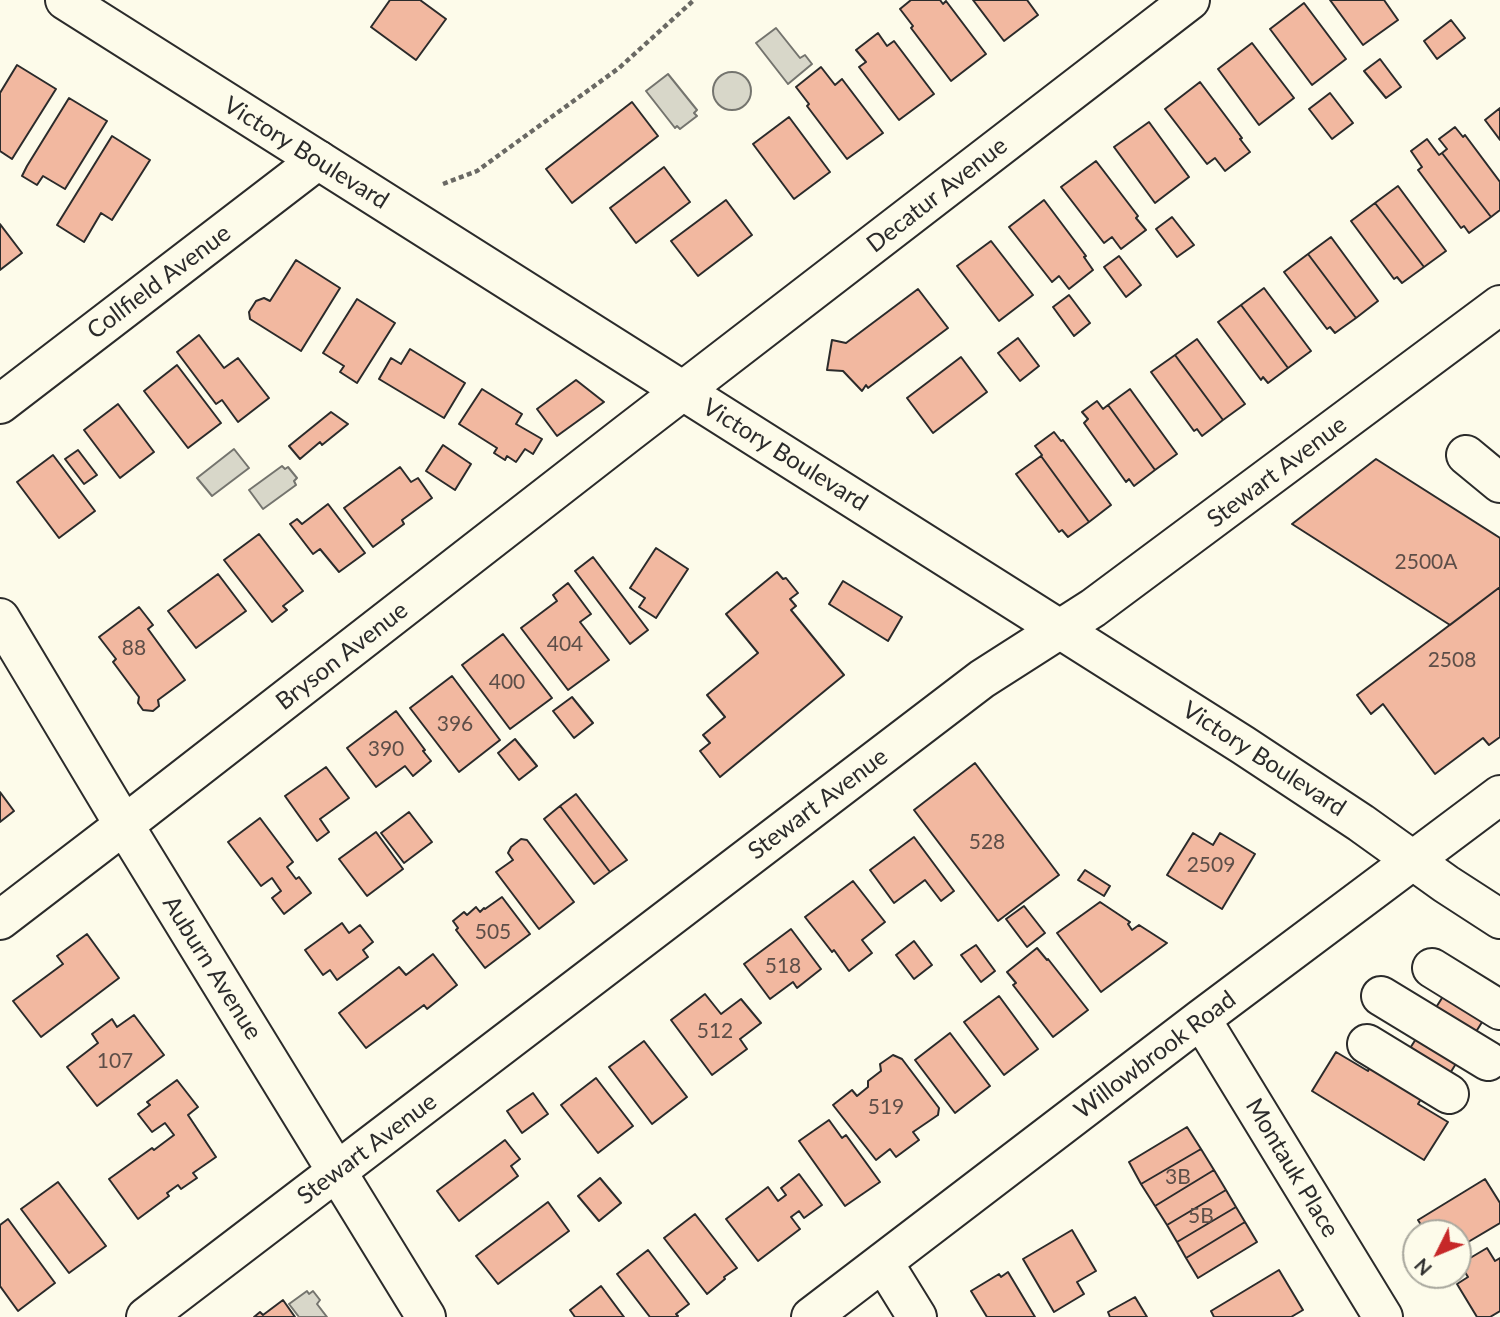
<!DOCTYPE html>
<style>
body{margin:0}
#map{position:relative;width:1500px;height:1317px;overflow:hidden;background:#fdfbea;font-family:Lato,sans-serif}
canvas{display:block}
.north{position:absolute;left:1402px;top:1219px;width:70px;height:70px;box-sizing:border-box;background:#fdfbea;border:2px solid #a9a89e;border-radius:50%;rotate:227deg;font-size:19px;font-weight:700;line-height:28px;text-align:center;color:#2b2b2b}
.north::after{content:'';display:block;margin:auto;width:24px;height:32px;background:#c62828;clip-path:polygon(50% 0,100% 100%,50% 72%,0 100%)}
</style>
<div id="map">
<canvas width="1500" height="1317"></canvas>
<div class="north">N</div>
</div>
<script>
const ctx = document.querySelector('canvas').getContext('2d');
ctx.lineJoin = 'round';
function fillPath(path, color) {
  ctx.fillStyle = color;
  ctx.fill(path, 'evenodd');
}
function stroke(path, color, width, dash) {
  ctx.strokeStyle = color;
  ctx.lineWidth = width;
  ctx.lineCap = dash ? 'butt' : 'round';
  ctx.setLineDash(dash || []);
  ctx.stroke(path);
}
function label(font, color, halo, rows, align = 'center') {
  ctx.font = font + ' Lato,sans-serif';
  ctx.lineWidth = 5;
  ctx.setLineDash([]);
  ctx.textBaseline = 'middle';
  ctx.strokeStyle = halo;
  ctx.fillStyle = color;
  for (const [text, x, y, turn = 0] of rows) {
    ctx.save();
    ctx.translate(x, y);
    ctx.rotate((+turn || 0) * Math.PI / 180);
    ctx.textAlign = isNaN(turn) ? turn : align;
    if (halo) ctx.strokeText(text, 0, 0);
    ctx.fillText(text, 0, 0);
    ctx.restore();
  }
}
const water = new Path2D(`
 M776 28 800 58 805 55 812 64 788 84 756 43Z
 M713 91a19 19 0 1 1 38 0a19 19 0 1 1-38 0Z
 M668 74 697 110 694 113 697 116 680 129 677 126 675 128 646 91Z
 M234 449 249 468 212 496 197 478Z
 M282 466 285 469 288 467 297 478 294 481 296 485 263 509 249 490Z
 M307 1291 309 1294 313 1291 320 1300 317 1304 327 1317H299L289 1304Z`);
fillPath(water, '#d8d7c9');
stroke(water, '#74746e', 2);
const building = new Path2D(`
 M390 0H420L446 19 416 60 371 27Z
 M911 0H940L943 4 946 1 986 54 951 81 911 28 913 26 900 9Z
 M973 0H1027L1038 15 1004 41Z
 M1330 0H1384L1398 20 1363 45Z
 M1304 3 1346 59 1312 85 1270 29Z
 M1451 20 1465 38 1437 59 1424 41Z
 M878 33 887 46 894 41 934 94 899 120 859 67 866 62 856 50Z
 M1252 43 1294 98 1259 125 1218 69Z
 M1380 59 1401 87 1386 98 1364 71Z
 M17 65 56 89 12 159 0 151V93Z
 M821 67 835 85 842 79 883 133 847 159 807 106 809 104 796 87Z
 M1200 82 1242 138 1240 139 1250 152 1225 171 1215 158 1207 164 1165 109Z
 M1330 93 1353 123 1332 139 1309 109Z
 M69 98 107 121 65 189 43 176 37 185 22 176 27 166Z
 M632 102 658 136 572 203 546 169Z
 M1500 108V140L1485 120Z
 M789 117 830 172 794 199 753 144Z
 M1149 122 1189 177 1155 203 1114 147Z
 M1455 127 1463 137 1465 135 1500 182V210L1491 217 1442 153 1447 149 1439 139Z
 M112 136 150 160 112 220 101 213 84 242 57 225Z
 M1427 139 1439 155 1442 153 1491 217 1469 233 1464 226 1461 228 1418 170 1422 167 1411 151Z
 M1096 161 1138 216 1136 218 1146 230 1121 249 1112 237 1104 243 1061 187Z
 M664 167 690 202 636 243 610 208Z
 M1398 186 1446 251 1424 267 1375 203Z
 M726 200 752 235 698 276 671 241Z
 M1044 200 1086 256 1084 257 1093 270 1069 289 1059 276 1052 282 1009 227Z
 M1375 203 1424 267 1402 283 1397 277 1394 279 1351 221Z
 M1172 217 1194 245 1177 257 1156 229Z
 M0 224 22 253 0 270Z
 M1331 237 1378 301 1356 318 1308 254Z
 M991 241 1033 295 999 321 957 266Z
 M1308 254 1356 318 1335 333 1330 327 1327 329 1284 272Z
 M1119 256 1141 285 1126 297 1104 267Z
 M296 260 340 288 301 351 250 319 249 312 256 301 264 298 270 301Z
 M1264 288 1311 351 1288 368 1241 305Z
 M918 289 948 328 868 388 866 385 862 391 843 371 827 370 832 340 846 343Z
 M1069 295 1090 323 1074 336 1053 307Z
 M357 299 395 323 357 383 340 372 344 366 323 353Z
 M1241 305 1288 368 1268 383 1263 377 1261 380 1218 322Z
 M199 335 224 368 238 358 269 398 238 422 222 400 216 404 177 352Z
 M1018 338 1039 366 1020 381 998 353Z
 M1197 339 1245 404 1223 420 1175 355Z
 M410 349 465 383 444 418 379 379 391 358 401 364Z
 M1175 355 1223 420 1202 436 1197 429 1194 431 1151 372Z
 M961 357 987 392 933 433 907 398Z
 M177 365 221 423 188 448 144 391Z
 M576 380 604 402 557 436 537 409Z
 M482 389 522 414 516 424 542 439 533 454 525 449 516 462 507 456 505 460 494 453 497 448 459 424Z
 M1130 389 1177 454 1155 470 1108 405Z
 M1097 401 1103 409 1108 405 1155 470 1134 486 1129 479 1126 482 1084 423 1088 419 1082 412Z
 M118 404 154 452 120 478 84 430Z
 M331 412 348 424 322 445 320 442 300 459 289 446Z
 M1054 432 1061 441 1063 440 1111 505 1089 522 1041 456 1042 455 1035 446Z
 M443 445 471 464 455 490 426 471Z
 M78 450 97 475 84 484 65 459Z
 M53 455 95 511 59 538 17 482Z
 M1041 456 1089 522 1068 537 1062 530 1059 532 1016 474Z
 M1376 459 1500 538V587L1450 625 1292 524Z
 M400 467 411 482 418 478 432 498 402 520 404 524 373 547 344 508Z
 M328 504 365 553 339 572 320 549 313 554 290 524 297 519 302 524Z
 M259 534 303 591 283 606 287 610 272 622 224 560Z
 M656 548 688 569 656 618 639 607 645 598 630 588Z
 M593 557 648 630 630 644 575 571Z
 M777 572 783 579 786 578 798 593 790 599 796 606 791 610 844 675 720 777 700 751 710 743 703 735 725 717 707 695 758 653 726 614Z
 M218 574 246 611 196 648 168 611Z
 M843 581 902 617 888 641 829 604Z
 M568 583 591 614 580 622 609 660 568 690 521 628 557 601 553 595Z
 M1500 587V737L1489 745 1483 738 1435 774 1383 704 1371 714 1357 695Z
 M139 607 153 625 148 629 185 680 158 700 159 706 153 711 143 710 138 703 139 697 113 662 116 659 99 637Z
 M503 634 552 698 510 729 462 665Z
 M452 676 500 740 459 772 410 708Z
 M572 697 593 723 574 738 553 711Z
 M396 711 425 750 423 751 431 761 413 776 405 766 376 787 347 748Z
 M515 739 537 766 519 780 498 753Z
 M975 763 1059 875 998 921 914 810Z
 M326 767 349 798 320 819 329 832 317 841 285 796Z
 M0 792 14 811 0 822Z
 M576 794 627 860 610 872 560 806Z
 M560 806 610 872 594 884 544 819Z
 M409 812 432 842 404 863 381 833Z
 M260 818 293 862 287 867 296 879 299 877 311 893 284 914 272 898 281 891 272 878 261 886 228 842Z
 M376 832 403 869 367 896 339 859Z
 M1193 833 1213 845 1220 833 1255 854 1222 909 1167 875Z
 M914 837 954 891 941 901 925 880 894 903 870 870Z
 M521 839 527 840 574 902 539 929 496 872 513 860 508 853 511 847Z
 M1085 870 1110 886 1104 896 1078 880Z
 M853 881 885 922 862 940 872 953 849 971 834 950 832 952 805 917Z
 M502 897 530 934 485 968 456 930 458 928 453 921 464 912 467 915 476 907 480 912 484 908 485 909Z
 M1100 902 1130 922 1128 924 1132 930 1139 925 1167 943 1101 992 1057 933Z
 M1024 906 1045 933 1027 947 1006 919Z
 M342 923 349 933 360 925 373 942 363 950 368 957 337 980 330 970 323 975 305 950Z
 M791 929 821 969 797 988 793 982 770 999 744 964Z
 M87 934 119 978 41 1037 13 1001 63 964 57 956Z
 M914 941 932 965 914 979 896 955Z
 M976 945 995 971 981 982 961 955Z
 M1037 948 1047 960 1048 959 1088 1010 1053 1037 1013 985 1016 983 1007 972Z
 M433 954 457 985 427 1009 424 1005 366 1048 339 1013 399 967 406 975Z
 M1449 987 1489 1011 1437 1094 1400 1064Z
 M705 994 721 1014 741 999 761 1023 740 1039 747 1049 712 1075 671 1020Z
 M999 996 1038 1049 1004 1075 964 1022Z
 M134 1015 164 1055 97 1106 67 1067 98 1043 92 1034 112 1019 117 1027Z
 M950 1033 990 1086 955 1113 915 1060Z
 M644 1041 687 1097 652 1124 609 1067Z
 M1336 1052 1368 1071 1370 1067 1421 1099 1418 1104 1448 1122 1424 1160 1312 1091Z
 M893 1055 902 1059 939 1108 938 1115 913 1132 919 1140 896 1157 890 1149 876 1160 833 1105 852 1090 857 1096 868 1087V1081L881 1071 880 1064Z
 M596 1078 633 1126 598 1153 561 1105Z
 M177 1080 198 1107 188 1115 216 1157 193 1173 197 1178 181 1189 178 1185 167 1193 169 1196 138 1219 109 1179 152 1148 154 1150 174 1135 165 1123 152 1132 138 1114 150 1105 147 1102Z
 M533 1093 548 1114 522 1133 507 1111Z
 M829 1120 842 1138 846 1135 880 1182 845 1206 799 1141Z
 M1187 1127 1201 1149 1141 1184 1129 1162Z
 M505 1140 520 1159 511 1166 518 1176 459 1221 437 1191Z
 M1201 1149 1214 1170 1155 1206 1141 1184Z
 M1214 1170 1226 1190 1167 1225 1155 1206Z
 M799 1174 822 1205 804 1218 799 1211 791 1217 800 1229 758 1261 726 1219 768 1187 778 1201 786 1195 781 1188Z
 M600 1178 621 1203 599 1221 578 1196Z
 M1485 1179 1500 1203V1223L1458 1248V1233H1426L1418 1220Z
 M58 1182 106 1246 69 1273 21 1209Z
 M1226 1190 1236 1207 1177 1242 1167 1225Z
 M548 1202 569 1231 498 1284 476 1256Z
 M1236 1207 1245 1222 1186 1258 1177 1242Z
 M695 1214 737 1268 724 1277 725 1279 707 1294 664 1238Z
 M8 1219 55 1283 18 1311 0 1286V1225Z
 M1245 1222 1257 1242 1198 1278 1186 1258Z
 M1072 1230 1096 1271 1077 1282 1084 1294 1054 1312 1023 1259Z
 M1487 1248 1495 1261 1500 1258V1311L1490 1317H1477L1457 1284 1468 1277 1460 1264Z
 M648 1250 689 1304 676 1314 678 1316 676 1317H650L617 1274Z
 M1279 1270 1303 1310 1291 1317H1214L1211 1311Z
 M1008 1272 1035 1317H987L971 1291 999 1274 1001 1277Z
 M601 1286 624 1317H575L570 1310Z
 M1135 1297 1147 1317H1110L1108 1312Z
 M283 1300 295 1317H254L260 1312 263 1315Z`);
fillPath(building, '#f2b8a0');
stroke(building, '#2b2b2b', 2);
const minor = new Path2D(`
 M0 404 318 160
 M1466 455 1500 483
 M0 618 124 825 426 1317
 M0 920 124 825 628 433 1190 0
 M1432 968 1500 1010
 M1381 996 1488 1061
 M1201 1019 1383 1317
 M1367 1044 1449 1094
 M883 1262 917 1317
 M146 1317 982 679 1093 608 1500 305
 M811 1317 1201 1019 1500 795`);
const major = new Path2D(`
 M65 0 1243 745 1361 823 1446 884 1500 919`);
stroke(minor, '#2b2b2b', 42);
stroke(major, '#2b2b2b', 42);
stroke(new Path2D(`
 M443 184 477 171 619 68 694 0`), '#6a6964', 4.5, [5, 3.5]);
stroke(minor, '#fdfbea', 38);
stroke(major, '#fdfbea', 38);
label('21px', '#5d4e48', null, [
 ["2500A",1426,562],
 ["404",565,644],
 ["88",134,648],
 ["2508",1452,660],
 ["400",507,682],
 ["396",455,724],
 ["390",386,749],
 ["528",987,842],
 ["2509",1211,865],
 ["505",493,932],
 ["518",783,966],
 ["512",715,1031],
 ["107",115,1061],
 ["519",886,1107],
 ["3B",1178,1177],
 ["5B",1201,1216]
]);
label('24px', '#2b2b2b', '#fdfbea', [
 ["Victory Boulevard",306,153,32],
 ["Decatur Avenue",937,195,-38],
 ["Collfield Avenue",159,282,-37],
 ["Victory Boulevard",785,455,32],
 ["Stewart Avenue",1277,472,-37],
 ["Bryson Avenue",342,656,-38],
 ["Victory Boulevard",1264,759,33],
 ["Stewart Avenue",818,804,-37],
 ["Auburn Avenue",212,968,58],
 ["Willowbrook Road",1155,1055,-37],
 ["Stewart Avenue",367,1149,-37],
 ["Montauk Place",1292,1168,59]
]);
</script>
